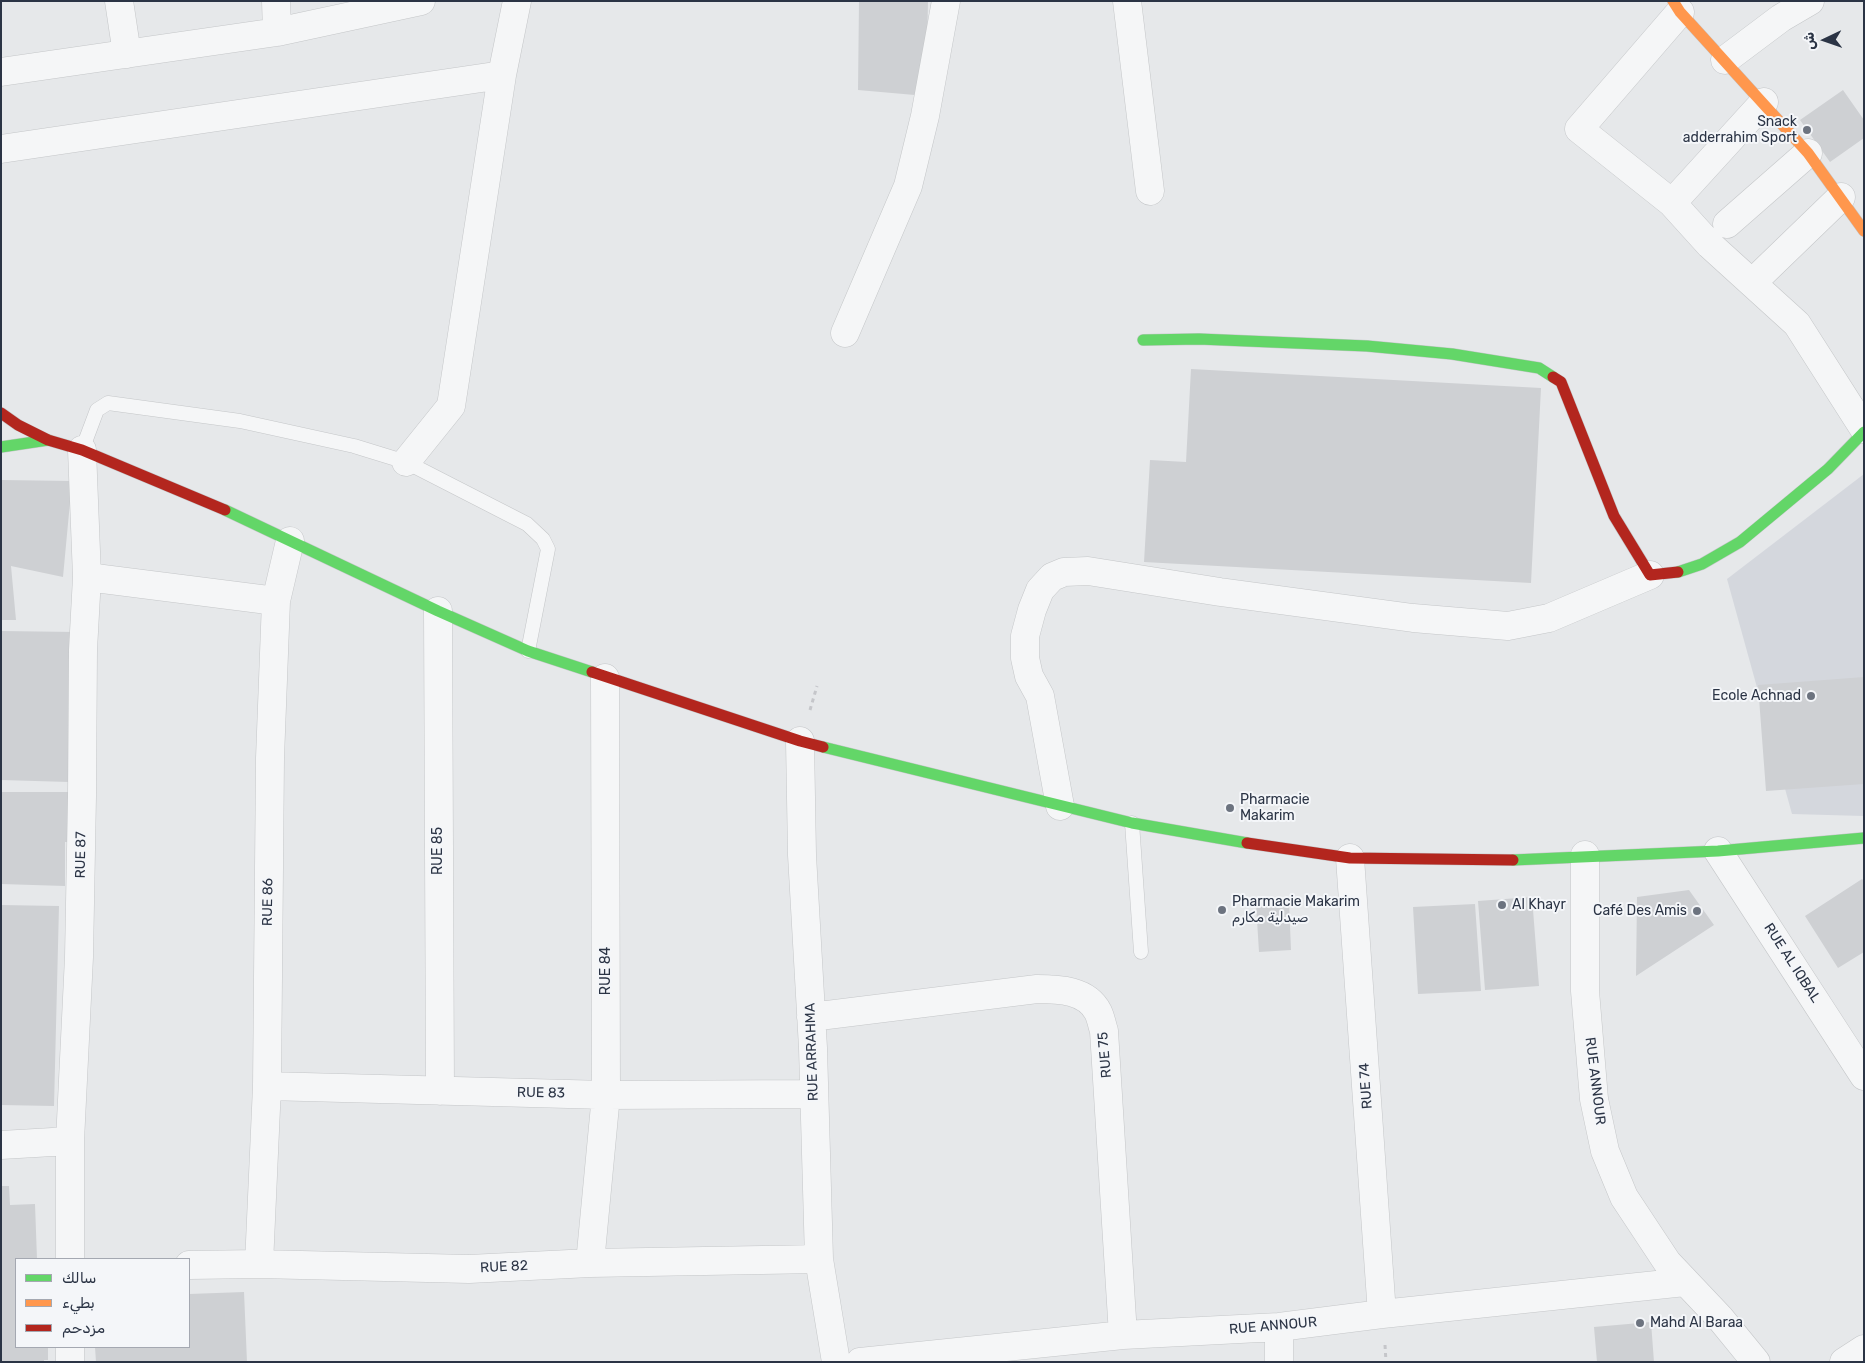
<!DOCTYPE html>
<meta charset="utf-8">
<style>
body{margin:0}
#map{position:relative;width:1865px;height:1363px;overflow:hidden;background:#e6e8ea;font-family:Rubik,Vazirmatn,sans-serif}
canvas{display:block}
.frame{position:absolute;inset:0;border:2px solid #2b3445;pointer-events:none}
.legend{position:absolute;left:15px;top:1258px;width:175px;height:90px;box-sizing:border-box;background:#f4f6f9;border:1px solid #a4a8b1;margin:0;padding:6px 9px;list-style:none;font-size:15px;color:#2b3445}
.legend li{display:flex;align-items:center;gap:10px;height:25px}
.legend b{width:25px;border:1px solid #a4a8b1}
.north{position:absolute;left:1800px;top:15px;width:50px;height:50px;-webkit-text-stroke:4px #f4f6f9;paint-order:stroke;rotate:267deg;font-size:14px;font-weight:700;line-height:20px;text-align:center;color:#2b3445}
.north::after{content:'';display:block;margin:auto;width:18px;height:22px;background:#2b3445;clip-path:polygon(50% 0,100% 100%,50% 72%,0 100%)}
</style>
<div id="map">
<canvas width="1865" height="1363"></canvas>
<div class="frame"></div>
<ul class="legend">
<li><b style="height:6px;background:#63d668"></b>سالك</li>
<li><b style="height:6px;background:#ff974d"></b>بطيء</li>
<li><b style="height:6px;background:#b3261e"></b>مزدحم</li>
</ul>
<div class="north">ش</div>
</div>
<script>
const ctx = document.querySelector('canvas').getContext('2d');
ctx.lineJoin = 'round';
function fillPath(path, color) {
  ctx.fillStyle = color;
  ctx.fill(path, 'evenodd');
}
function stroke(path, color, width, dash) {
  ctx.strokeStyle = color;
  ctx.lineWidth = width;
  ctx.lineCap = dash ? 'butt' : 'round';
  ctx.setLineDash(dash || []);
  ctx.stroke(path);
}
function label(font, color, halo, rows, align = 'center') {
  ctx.font = font + ' Rubik,Vazirmatn,sans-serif';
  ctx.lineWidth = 4;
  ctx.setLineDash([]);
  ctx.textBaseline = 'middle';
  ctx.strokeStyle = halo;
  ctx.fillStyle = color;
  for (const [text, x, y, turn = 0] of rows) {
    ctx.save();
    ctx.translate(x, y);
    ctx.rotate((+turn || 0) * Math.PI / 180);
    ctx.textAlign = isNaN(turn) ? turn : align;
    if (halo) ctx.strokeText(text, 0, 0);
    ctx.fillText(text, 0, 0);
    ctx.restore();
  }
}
fillPath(new Path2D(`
 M1864 474V816L1792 814 1727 579Z`), '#d4d7dd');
fillPath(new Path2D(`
 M859 1H928L926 96 858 90Z
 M1843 90 1864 120V138L1830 162 1800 120Z
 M1191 369 1541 388 1531 583 1144 562 1150 460 1186 462Z
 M1 480 72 481 63 577 11 566 16 620H1Z
 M1 631 76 632 69 782 1 780Z
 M1864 677V784L1766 791 1758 685Z
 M1 792H69V842H65V886L1 884Z
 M1862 879 1864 881V952L1838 968 1805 916Z
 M1689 890 1714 925 1636 976 1637 897Z
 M1532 897 1539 986 1485 990 1478 901Z
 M1272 901 1289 902 1291 950 1259 952 1256 904Z
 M1475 904 1481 991 1418 994 1413 907Z
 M1 905 59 906 54 1106 1 1105Z
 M2 1186H9L10 1205 35 1204 37 1259H16V1347H48V1360H44V1362H1Z
 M244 1292 247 1362H96L95 1347H189V1294Z
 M1651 1322 1654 1362H1597L1594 1327Z`), '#ced0d3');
const lane = new Path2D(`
 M82 450 97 410 108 403 240 421 354 446 406 462 527 524 543 539 548 549 528 651
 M1132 823 1141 952`);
const street = new Path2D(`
 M119 1 127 54
 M276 1 277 32
 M1127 1 1150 191
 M1680 12 1579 129 1672 203 1710 245 1797 324 1864 429
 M1725 60 1781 18 1810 1
 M1 72 277 32 421 1
 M1 149 502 75
 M1672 203 1764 102
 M1727 224 1808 153
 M1752 283 1841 197
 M845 333 908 186 925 116 946 1
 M406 462 451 406 502 75 517 1
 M87 577 276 601
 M438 611 440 1091
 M800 741 802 855 813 1048 819 1259 836 1362
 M1060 806 1040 696 1029 676 1025 658V636L1032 610 1040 590 1052 577 1064 572 1088 571 1220 592 1413 618 1508 626 1549 618 1650 575
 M1718 851 1864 1076
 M1585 855V991L1594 1099 1605 1151 1624 1197 1667 1262 1720 1318 1756 1362
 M1350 858 1382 1314
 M811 1017 1037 989C1059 989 1087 990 1098 1012 1101 1018 1102 1025 1104 1031L1123 1335
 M267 1086 606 1095 814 1094
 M1 1145 70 1141
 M70 1259V1141L79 957 82 796 83 650 87 577 82 450
 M590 1263 606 1095 605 678
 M259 1264 267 1086 270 758 276 601 290 541
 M189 1265 259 1264 469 1269 590 1263 819 1259
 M70 1347V1362
 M860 1362 1123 1335 1279 1327 1382 1314 1685 1282
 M1279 1362V1327
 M1844 1362 1864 1349`);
const fast = new Path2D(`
 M1143 340 1199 339 1367 346 1452 354 1539 368 1553 377
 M1 447 48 440
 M225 510 438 611 528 651 592 672
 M1678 572 1702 564 1740 542 1828 469 1864 432
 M823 747 1132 823 1247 843
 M1513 860 1718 851 1864 838`);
const slow = new Path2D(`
 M1673 1 1680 12 1808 153 1864 231`);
const jam = new Path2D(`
 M1553 377 1561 382 1614 516 1650 575 1678 572
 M1 413 18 425 48 440 82 450 225 510
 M592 672 800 741 823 747
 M1247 843 1350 858 1513 860`);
stroke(lane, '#c4c6c8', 15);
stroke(street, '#c4c6c8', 29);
stroke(fast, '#c4c6c8', 12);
stroke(slow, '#c4c6c8', 12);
stroke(jam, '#c4c6c8', 12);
stroke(new Path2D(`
 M810 710 817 686
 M1385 1345 1386 1362`), '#c5c6ca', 3, [4, 4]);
stroke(lane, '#f5f6f7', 14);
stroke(street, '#f5f6f7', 28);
stroke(fast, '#63d668', 11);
stroke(slow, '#ff974d', 11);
stroke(jam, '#b3261e', 11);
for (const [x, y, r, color] of [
 [1807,130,5,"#6c737f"],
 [1811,696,5,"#6c737f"],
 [1230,808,5,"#6c737f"],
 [1502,905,5,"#6c737f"],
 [1222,910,5,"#6c737f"],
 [1697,911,5,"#6c737f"],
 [1640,1323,5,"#6c737f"]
]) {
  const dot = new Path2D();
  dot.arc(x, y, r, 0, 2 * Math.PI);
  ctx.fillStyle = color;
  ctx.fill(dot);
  stroke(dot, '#f4f6f9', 2);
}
label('14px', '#2b3445', '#f4f6f9', [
 ["Snack",1797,122,"right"],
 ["adderrahim Sport",1797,138,"right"],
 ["Ecole Achnad",1801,696,"right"],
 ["Pharmacie",1240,800],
 ["Makarim",1240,816],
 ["Pharmacie Makarim",1232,902],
 ["صيدلية مكارم",1232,918],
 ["Al Khayr",1512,905],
 ["Café Des Amis",1687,911,"right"],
 ["Mahd Al Baraa",1650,1323]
], 'left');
label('14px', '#2b3445', '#f4f6f9', [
 ["RUE 85",438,851,-90],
 ["RUE 87",81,855,-89],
 ["RUE 86",268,902,-89],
 ["RUE AL IQBAL",1792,963,57],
 ["RUE 84",606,971,-90],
 ["RUE ARRAHMA",812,1052,-92],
 ["RUE 75",1105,1055,-95],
 ["RUE ANNOUR",1595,1081,83],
 ["RUE 74",1366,1086,-94],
 ["RUE 83",541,1093,1],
 ["RUE 82",504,1267,-3],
 ["RUE ANNOUR",1273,1326,-5]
]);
</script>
